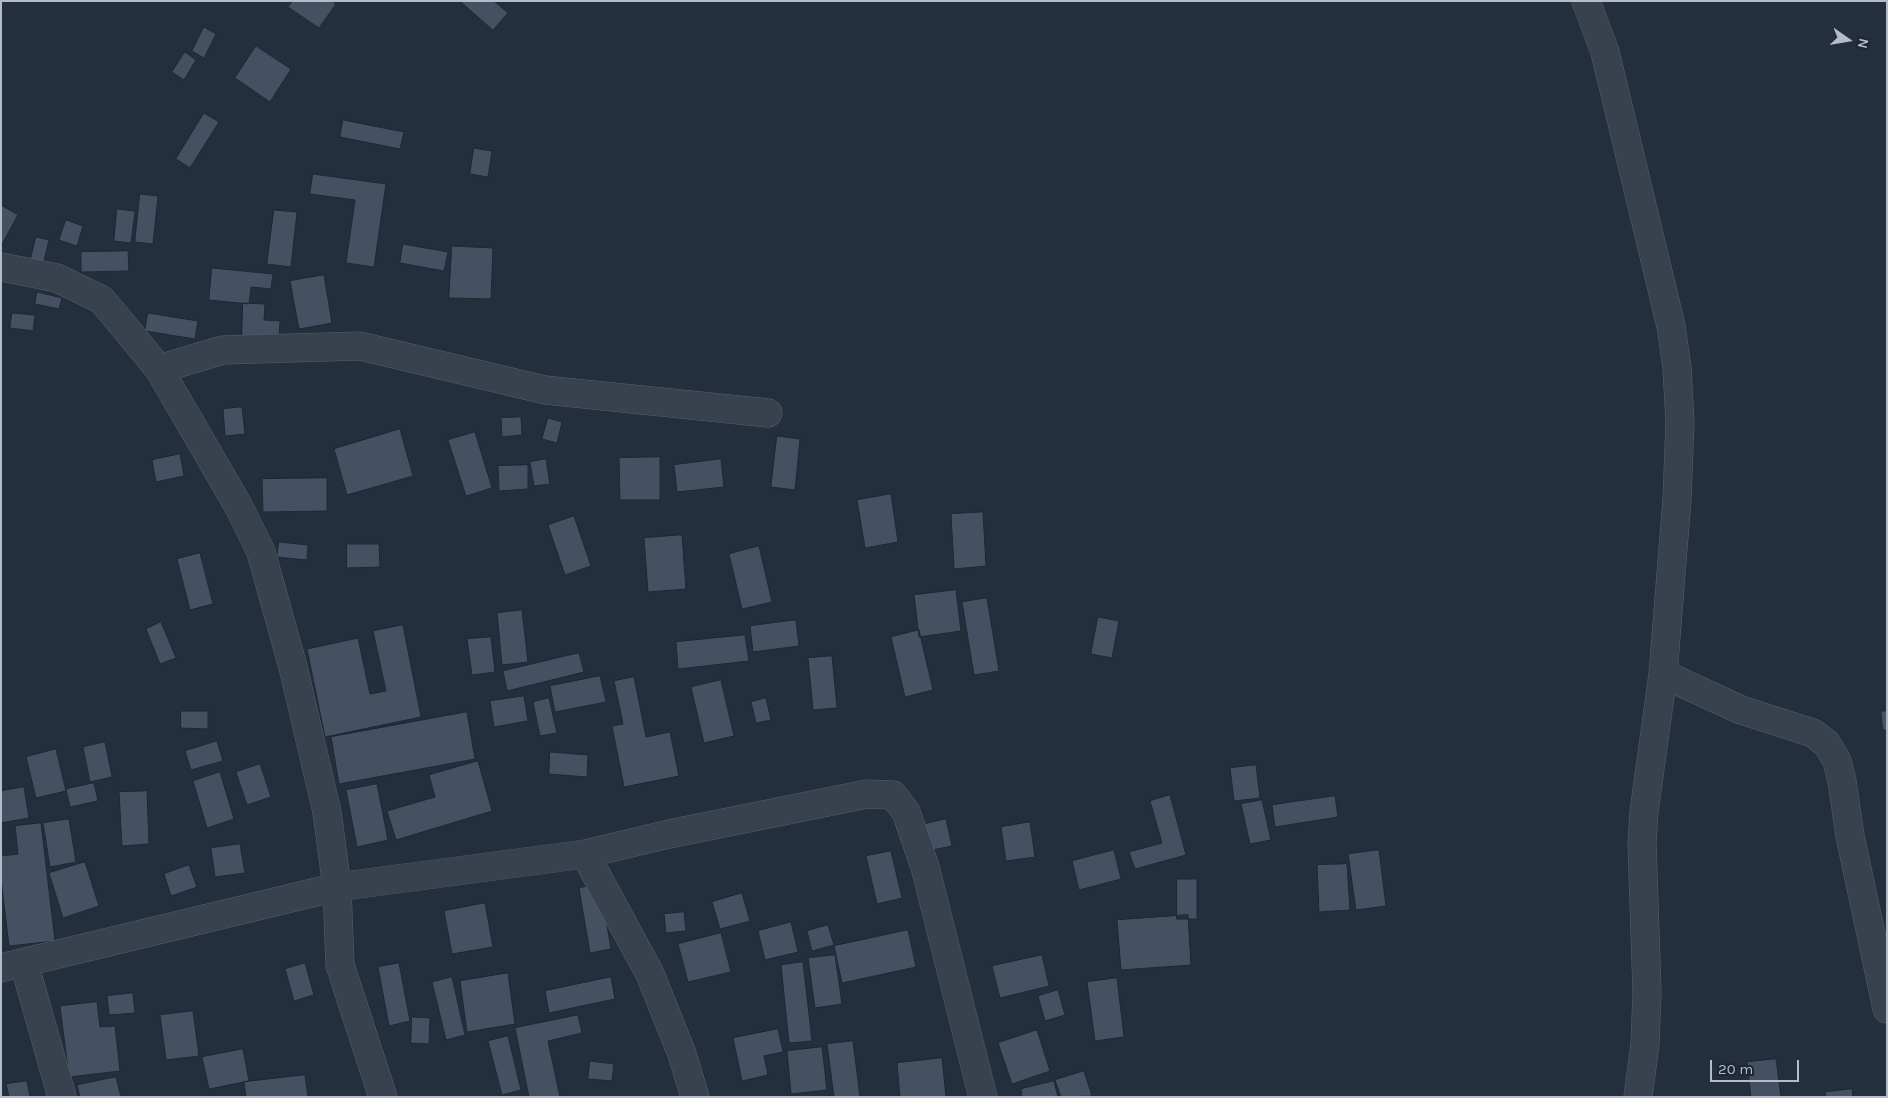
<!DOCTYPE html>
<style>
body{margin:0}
#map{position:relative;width:1888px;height:1098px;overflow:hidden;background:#242f3e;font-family:Karla,sans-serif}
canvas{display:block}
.frame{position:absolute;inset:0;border:2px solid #b4bcc9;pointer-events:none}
.north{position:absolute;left:1823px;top:15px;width:50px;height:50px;-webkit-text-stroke:4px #1d2633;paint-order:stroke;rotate:103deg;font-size:14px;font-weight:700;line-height:20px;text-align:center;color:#b4bcc9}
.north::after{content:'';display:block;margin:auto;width:18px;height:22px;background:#b4bcc9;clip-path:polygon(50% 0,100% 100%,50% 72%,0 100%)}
.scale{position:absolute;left:1710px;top:1060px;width:89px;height:22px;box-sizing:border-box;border:2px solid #b4bcc9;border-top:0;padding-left:6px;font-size:15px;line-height:18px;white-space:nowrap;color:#b4bcc9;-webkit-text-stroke:4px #1d2633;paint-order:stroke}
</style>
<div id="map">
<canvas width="1888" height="1098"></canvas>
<div class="frame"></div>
<div class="north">N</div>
<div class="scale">20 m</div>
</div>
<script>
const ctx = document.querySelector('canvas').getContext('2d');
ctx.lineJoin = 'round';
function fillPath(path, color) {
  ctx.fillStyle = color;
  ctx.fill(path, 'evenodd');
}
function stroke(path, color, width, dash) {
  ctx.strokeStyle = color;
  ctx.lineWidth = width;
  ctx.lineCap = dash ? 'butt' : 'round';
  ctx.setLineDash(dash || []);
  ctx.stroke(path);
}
const building = new Path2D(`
 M293 1H332L336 4 319 28 288 7Z
 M460 1H494L508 13 493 30Z
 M204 27 216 34 204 58 192 51Z
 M256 46 291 69 270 102 235 78Z
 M185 52 196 60 184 80 172 72Z
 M204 113 219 122 190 168 176 159Z
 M343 120 404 132 400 149 340 137Z
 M474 148 492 151 488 177 470 174Z
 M313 174 386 184 374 267 346 263 355 200 310 194Z
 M140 194 158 196 153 244 135 242Z
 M1 205 18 215 1 246Z
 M117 209 135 211 131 243 114 241Z
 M274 210 297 212 291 267 267 264Z
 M66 220 83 226 77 246 59 240Z
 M36 237 49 240 43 265 30 262Z
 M403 244 448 252 444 271 400 263Z
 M452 246 493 248 491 299 449 298Z
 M128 251 129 271 81 272V252Z
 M212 268 273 274 271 289 251 287 249 304 209 300Z
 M324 275 332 323 299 329 290 281Z
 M37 292 62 298 59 309 35 304Z
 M243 303 265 304 264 320 280 321 279 338 242 336Z
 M12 313 35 315 33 331 10 328Z
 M148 313 198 321 195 339 145 331Z
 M242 407 245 434 225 436 223 409Z
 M521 417 522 435 502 437 501 418Z
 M548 418 562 422 557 443 542 439Z
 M400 429 413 476 347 495 334 449Z
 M475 432 492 488 466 496 448 440Z
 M777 436 800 439 795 490 771 487Z
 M180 454 184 476 156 482 152 460Z
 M660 457V500H620L619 458Z
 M546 459 550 484 534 486 530 462Z
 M721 459 724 487 677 492 674 465Z
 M528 465V489L499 491 498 466Z
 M327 478V511L263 512 262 479Z
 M891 494 898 542 865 548 857 500Z
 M983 512 986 566 954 569 951 514Z
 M574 516 591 566 565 575 548 525Z
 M682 535 686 589 648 592 644 538Z
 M279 542 308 545 307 560 277 557Z
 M347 544H379L380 567 347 568Z
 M759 546 772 602 742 609 729 554Z
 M200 553 213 604 190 610 177 559Z
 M956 590 961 631 919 637 914 595Z
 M987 598 999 671 974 675 962 602Z
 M522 610 528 662 502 665 497 613Z
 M1098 617 1119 621 1112 658 1091 654Z
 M796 620 799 646 753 652 750 626Z
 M161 622 176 658 160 664 146 629Z
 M403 625 421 717 325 737 307 649 358 638 370 694 386 691 373 631Z
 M919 630 933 690 905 697 891 637Z
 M745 635 749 661 678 669 676 642Z
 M491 637 495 672 472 675 467 639Z
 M579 653 584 672 507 691 503 671Z
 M832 656 837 708 813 710 808 658Z
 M600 676 606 702 555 712 550 686Z
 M634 677 646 737 670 732 679 776 624 787 612 726 623 724 614 681Z
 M721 680 734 736 704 743 691 687Z
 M524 696 528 721 494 727 490 701Z
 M549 698 557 733 540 736 533 702Z
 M766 698 771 720 756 723 751 702Z
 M181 711H208V729L181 728Z
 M1881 711H1887V730H1883Z
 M467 712 475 759 339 784 331 737Z
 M217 741 223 761 191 770 185 751Z
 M105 742 112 777 90 782 83 747Z
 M56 749 66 791 36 798 26 757Z
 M550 752 588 755 587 777 549 774Z
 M478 761 492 811 396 840 387 811 435 797 429 775Z
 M260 764 271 797 247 805 236 772Z
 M1256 765 1260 798 1234 801 1230 768Z
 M220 772 234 819 207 828 193 781Z
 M94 783 98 801 70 807 66 789Z
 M377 784 388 840 357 847 346 790Z
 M24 787 29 818 1 823V791Z
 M147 791 149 844 122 846 119 792Z
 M1170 795 1186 855 1135 869 1129 852 1162 843 1150 801Z
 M1335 796 1338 817 1275 827 1272 805Z
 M1262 800 1271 840 1250 844 1241 804Z
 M69 819 76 862 50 867 43 823Z
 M946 819 952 846 922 852 916 826Z
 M1030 822 1035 857 1006 861 1001 827Z
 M41 823 55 941 9 946 1 879V856L18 854 15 826Z
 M240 844 245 873 215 877 211 848Z
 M1114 850 1121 879 1079 890 1072 861Z
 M1379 850 1386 906 1356 910 1348 854Z
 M891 851 902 898 877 904 866 856Z
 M85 862 99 906 63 918 49 873Z
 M1347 864 1350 910 1319 912 1317 865Z
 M189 865 197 887 171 896 164 874Z
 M1177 879H1197V919H1177Z
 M600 884 611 949 590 953 579 888Z
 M742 893 750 921 720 929 712 902Z
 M485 903 493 947 452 954 444 911Z
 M684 912 686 931 666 933 664 914Z
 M1188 915 1191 965 1121 970 1117 920Z
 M791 922 798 952 765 960 758 931Z
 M828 925 834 945 812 951 807 931Z
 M908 930 916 967 842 983 834 946Z
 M721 933 731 972 688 982 678 944Z
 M835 955 842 1004 815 1008 808 958Z
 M1042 955 1049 986 1000 998 992 966Z
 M803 962 812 1041 789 1043 781 965Z
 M305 963 314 995 294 1001 285 969Z
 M399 963 410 1021 389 1026 378 967Z
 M508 973 515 1024 467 1032 460 981Z
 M452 977 465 1035 446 1040 432 982Z
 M611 977 615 999 549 1013 545 991Z
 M1117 978 1124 1037 1095 1041 1087 982Z
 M1058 990 1065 1015 1045 1021 1038 996Z
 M133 993 135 1013 109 1015 107 996Z
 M97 1002 100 1027 115 1026 120 1071 69 1077 60 1006Z
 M193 1011 199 1056 166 1060 160 1015Z
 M578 1015 582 1033 548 1041 560 1097H529L515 1028Z
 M412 1017 430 1018 429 1044 411 1043Z
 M778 1029 783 1052 764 1056 768 1075 742 1081 733 1038Z
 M1037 1030 1050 1071 1012 1084 998 1043Z
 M508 1036 521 1090 502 1095 488 1041Z
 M853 1041 860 1097H834L827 1044Z
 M822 1047 827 1090 791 1094 787 1051Z
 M243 1049 249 1081 209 1089 202 1057Z
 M942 1058 946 1097H900L897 1063Z
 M1776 1059 1781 1097H1751L1747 1062Z
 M590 1061 614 1064 612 1081 588 1079Z
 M1084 1071 1092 1096 1061 1097 1055 1080Z
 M305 1075 308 1097H246L244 1082Z
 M116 1077 121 1097H80L77 1085Z
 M27 1081 30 1097H9L6 1084Z
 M1054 1081 1058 1097H1022L1021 1089Z
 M1852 1089 1853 1097H1826L1825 1092Z`);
fillPath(building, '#455162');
stroke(building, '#1f2835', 1);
const minor = new Path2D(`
 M1586 1 1605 52 1671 326 1677 368 1680 422 1677 499 1663 674 1644 812 1642 843 1647 993 1645 1044 1638 1097
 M1 267 57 278 102 300 159 369 239 507 261 552 293 667 327 812 337 887 340 965 383 1097
 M159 369 223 350 360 346 545 390 768 413
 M1663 674 1741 710 1813 733 1827 744 1837 761 1842 781 1850 836 1887 1009
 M585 854 650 974 682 1054 695 1097
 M24 963 62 1097
 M1 968 337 887 585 854 669 834 867 794 893 795 906 812 925 867 983 1097`);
stroke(minor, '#565f6c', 29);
stroke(minor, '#38414e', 28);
</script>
